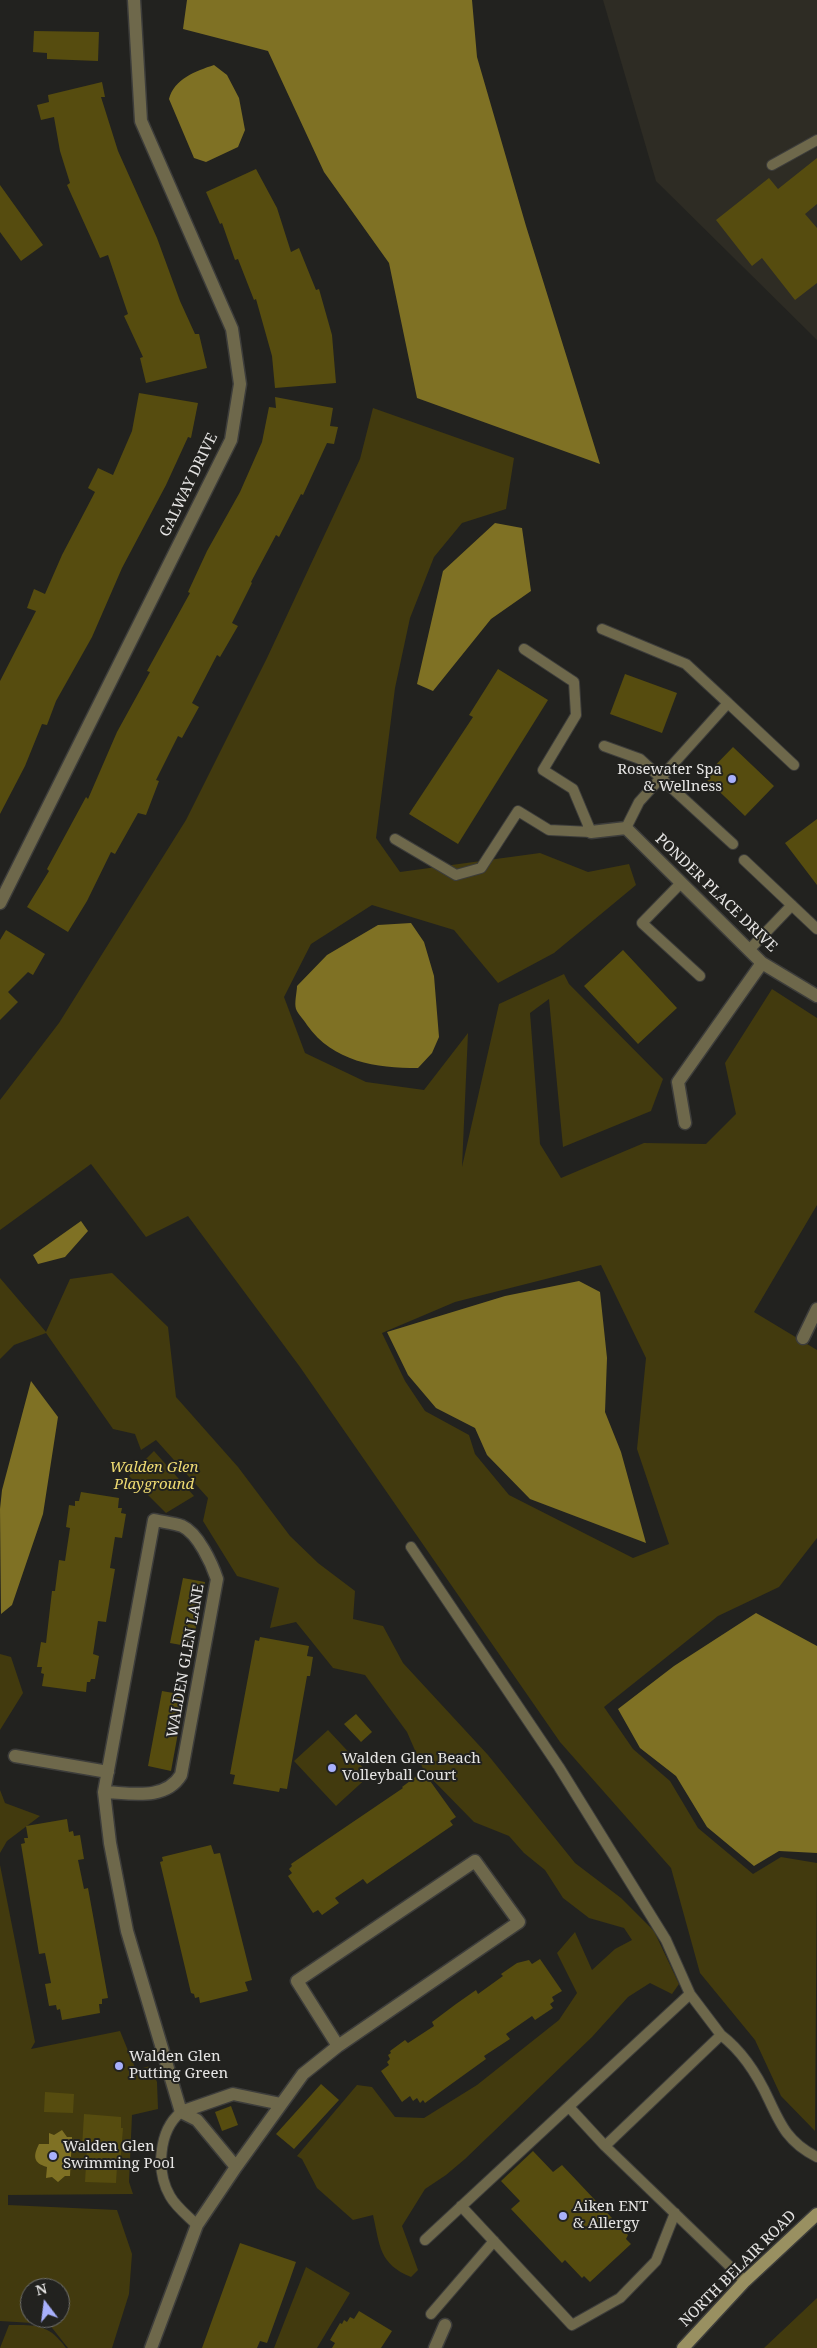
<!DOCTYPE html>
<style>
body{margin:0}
#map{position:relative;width:817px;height:2348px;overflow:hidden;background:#22221f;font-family:"Noto Serif",serif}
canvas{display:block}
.north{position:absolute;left:20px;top:2278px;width:50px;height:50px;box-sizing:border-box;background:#22221f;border:1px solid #70706e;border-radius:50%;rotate:345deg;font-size:14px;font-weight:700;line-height:20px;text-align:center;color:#e6e5e4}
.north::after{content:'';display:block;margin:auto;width:18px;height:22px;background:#a8b0fc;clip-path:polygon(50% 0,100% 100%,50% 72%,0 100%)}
</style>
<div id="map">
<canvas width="817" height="2348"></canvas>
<div class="north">N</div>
</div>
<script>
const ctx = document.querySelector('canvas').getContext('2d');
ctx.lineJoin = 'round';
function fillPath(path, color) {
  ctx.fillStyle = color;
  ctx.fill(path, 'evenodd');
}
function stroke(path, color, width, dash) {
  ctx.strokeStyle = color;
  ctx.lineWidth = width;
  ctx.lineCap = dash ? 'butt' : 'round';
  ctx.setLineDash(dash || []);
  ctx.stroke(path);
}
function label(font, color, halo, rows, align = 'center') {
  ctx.font = font + ' "Noto Serif",serif';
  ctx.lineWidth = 4;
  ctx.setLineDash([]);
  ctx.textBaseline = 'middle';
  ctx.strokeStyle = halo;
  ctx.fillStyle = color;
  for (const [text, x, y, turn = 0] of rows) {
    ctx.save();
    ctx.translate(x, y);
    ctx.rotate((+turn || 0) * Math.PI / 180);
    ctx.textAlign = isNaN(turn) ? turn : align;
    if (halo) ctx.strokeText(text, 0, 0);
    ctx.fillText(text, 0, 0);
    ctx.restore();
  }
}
fillPath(new Path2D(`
 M603 0H817V340L656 181Z`), '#2e2c24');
fillPath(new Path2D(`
 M373 408 514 458 506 509 462 523 434 557 410 618 395 688 376 838 400 872 540 853 588 872 629 864 636 885 554 953 498 983 454 930 372 905 311 944 284 997 305 1053 366 1082 424 1090 468 1033 462 1167 499 1004 564 974 569 984 663 1079 651 1111 563 1147 549 999 530 1013 540 1144 561 1178 644 1143 706 1144 736 1114 725 1063 772 989 817 1018V1205L754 1312 817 1350V1538L779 1587 718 1616 604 1707 633 1749 670 1781 698 1828 753 1874 781 1857 817 1863 815 2131 781 2096 755 2040 700 1973 671 1868 560 1742 300 1367 188 1216 146 1237 91 1164 0 1230V1100L59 1023 186 820 267 658 360 459ZM601 1265 646 1358 637 1449 669 1544 633 1558 509 1495 475 1454 469 1435 425 1411 405 1381 382 1333 455 1302Z
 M112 1273 168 1327 176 1397 238 1467 290 1536 318 1563 355 1591 353 1619 383 1626 403 1663 488 1755 575 1863 621 1898 654 1931 679 1984 672 1994 650 1983 628 1997 592 2037 465 2159 446 2175 425 2189 402 2226 418 2270 411 2277C379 2264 380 2246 373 2215L353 2220 317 2188 302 2159 297 2156 357 2085 372 2087 395 2117 424 2118 477 2085 559 2020 577 1993 557 1953 575 1932 592 1970 615 1949 632 1940 624 1928 589 1918 563 1898 545 1870 524 1853 509 1836 474 1822 424 1771 407 1732 365 1675 333 1668 296 1622 270 1628 279 1588 237 1576 203 1521 208 1498 156 1440 141 1450 135 1434 113 1429 46 1333 14 1345 0 1359V1278L46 1332 70 1279Z
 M154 1451 194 1496 166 1513 129 1476Z
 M0 1654 11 1657 23 1693 0 1730Z
 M328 1730 370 1775 336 1806 294 1761Z
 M0 1790 5 1803 40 1816 7 1841 0 1853Z
 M0 1865 35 2042 31 2049 120 2031 136 2070 150 2066 157 2082 158 2109 132 2115 129 2182 133 2194 8 2195V2205L117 2210 132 2254 129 2294 112 2348H68L49 2324 0 2321ZM30 2288H60V2318H30Z
 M306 2267 350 2293 317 2348H274Z
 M817 2298V2348H764Z
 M9 2325C36 2325 49 2324 66 2348H0Z`), '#423a0e');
fillPath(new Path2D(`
 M187 0H472L477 57 526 226 600 464 417 398 389 263 324 172 268 51 183 29Z
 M214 65 227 75 239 98 245 130 238 147 206 162 194 158 169 99C174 79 196 71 214 65Z
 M495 523 522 528 531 591 491 619 433 691 417 684 443 571Z
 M411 923 424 942 434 976 439 1037 432 1053 418 1068C376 1068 333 1062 307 1025 304 1020 298 1014 296 1009 294 1003 297 992 297 986L327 955 378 925Z
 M81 1221 88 1231 65 1257 38 1264 33 1255Z
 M579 1281 600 1292 607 1358 605 1412 621 1452 646 1543 530 1499 487 1455 475 1428 436 1408 408 1375 387 1332 505 1296Z
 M31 1381 58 1417 43 1514 12 1605 1 1614 0 1509 2 1490Z
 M756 1613 817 1646V1853L779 1851 754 1866 707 1827 676 1776 640 1748 618 1709 674 1666Z
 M62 2130 67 2137H72L70 2176H65L58 2182 52 2177 46 2178 47 2167C33 2163 33 2156 39 2144H49V2133L54 2135Z`), '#7f7124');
fillPath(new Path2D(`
 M34 31 99 32 98 61 47 59V53L33 52Z
 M102 82 105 97H101L118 151 157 238 180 301 195 334H199L207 368 146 383 140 358 143 357 124 316 128 314 108 255 100 258 67 185 70 183 60 151 54 117 41 120 37 105 49 102 48 95Z
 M817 158V204L805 214 817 228V283L795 300 762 258 752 266 716 220 769 178 778 189Z
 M256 169 277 208 291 252 299 248 316 290 319 289 332 335 336 383 275 388 272 356 256 299 254 300 238 259 235 260 222 223 220 224 206 192Z
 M0 185 43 245 21 261 0 232Z
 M139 393 198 403 191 438 188 437 166 485 122 568 92 637 56 701 47 725 42 724 25 766 0 814V681L36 611 27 608 34 589 45 594 62 555 95 492 88 488 98 468 113 475 132 431Z
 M275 397 333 408 330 426 338 427 334 444 327 443 303 495 301 494 279 537 276 535 251 582 252 583 232 623 238 626 220 657 217 655 192 703 199 707 182 738 178 736 156 780 159 781 146 815 138 813 115 854 111 852 87 901 68 932 27 907 49 871 47 869 86 797 88 799 117 732 150 672 147 671 190 593 188 592 207 551 240 492 262 442 269 407 276 408Z
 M498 669 548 700 458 844 409 814 473 717 469 715Z
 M625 674 677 693 662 733 610 714Z
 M733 747 774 786 745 816 704 777Z
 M817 819V885L785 843Z
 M6 930 45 954 33 975 28 972 8 992 18 1002 0 1020V940Z
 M623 950 677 1008 638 1044 584 986Z
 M81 1492 119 1498 118 1508H122L121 1513 126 1514 122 1538 115 1537 110 1568 115 1569 106 1622 98 1621 93 1654 99 1656 95 1679H91L90 1682H87L86 1692 42 1686 44 1674 41 1673 42 1667H37L41 1642 46 1643 52 1591H55L59 1560 65 1561 70 1528 66 1527 69 1505 75 1506V1501H79Z
 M183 1578 205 1582 192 1647 170 1643Z
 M260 1637 309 1646 307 1656 313 1657 310 1676H307L287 1789 280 1788 279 1792 233 1784 235 1775 230 1774 255 1640 259 1641Z
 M162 1691 185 1695 171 1771 148 1766Z
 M356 1714 372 1732 361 1742 344 1724Z
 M418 1775 422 1781 428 1778 456 1817 450 1821 453 1825 367 1884 363 1879 335 1898 339 1903 322 1915 318 1910 313 1913 288 1876 292 1873 289 1869 292 1866 291 1864 403 1788 402 1787Z
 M67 1819 69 1832 73 1831 74 1836 80 1835 84 1859 78 1860 84 1889 88 1888 108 1998 102 1999V2004H99L100 2013 62 2020 60 2009 57 2010 56 2005 49 2006 45 1984 51 1983 45 1953 39 1954 21 1844 25 1843 24 1838H28L26 1826Z
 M211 1845 214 1854 220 1853 252 1980 245 1982 248 1991 200 2003 199 1997 195 1998 194 1994 191 1993 160 1862 163 1861 162 1857Z
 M540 1959 562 1991 552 1997 554 2001 550 2004 553 2008 535 2020 532 2016 506 2034 510 2039 484 2056 486 2059 425 2103 423 2100 420 2103 417 2098 413 2101 410 2096 402 2102 381 2071 389 2065 387 2062 390 2059 388 2055 391 2053 390 2051 405 2040 408 2043 434 2026 432 2022 456 2004 476 1990 478 1994 503 1976 501 1974 517 1963 529 1960 532 1964Z
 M321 2084 339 2100 294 2149 276 2134Z
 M45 2092 74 2094 73 2113 44 2112Z
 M231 2106 238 2125 222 2131 215 2112Z
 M84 2114 121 2117V2128H123L120 2166H117L116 2183 85 2182 87 2149 82 2148Z
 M533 2151 553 2172 562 2165 628 2235 626 2239 631 2244 590 2282 584 2276 582 2278 565 2260 562 2263 511 2209 520 2201 501 2181Z
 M240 2243 296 2262 288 2285 267 2343 260 2341 257 2348H202Z
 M359 2311 392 2331 381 2348H332L335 2343 330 2340 340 2323 342 2324 344 2320 347 2322 350 2317 354 2319Z`), '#564c0f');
const lane = new Path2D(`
 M772 165 817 140
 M602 629 686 664 728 703 639 802 626 828
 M728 703 794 765
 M604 746 640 759 733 844
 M395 839 456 875 481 868 518 811 549 830 591 832 573 789 543 770 576 715 574 682 524 649
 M744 860 817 929
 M681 883 642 923 700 976
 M749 950 792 905
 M411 1547 559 1767 666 1940 690 1994 721 2035 605 2146
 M721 2035C742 2051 758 2076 769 2100 781 2126 789 2143 817 2157
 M569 2107 605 2146 745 2281
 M181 2112C158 2131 156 2172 170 2196 176 2207 188 2216 197 2225
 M461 2206 572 2325 620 2298 656 2261 675 2213
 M425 2240 690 1994
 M431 2314 494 2241`);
const street = new Path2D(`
 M591 832 626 828 762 963 817 996
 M0 903 231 440 240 384 232 329 141 121 134 0
 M685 1123 678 1082 762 963
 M803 1338 817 1309
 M15 1756 108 1772
 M104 1792C131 1793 165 1801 181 1775L217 1579C212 1564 198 1533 182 1526 174 1523 163 1522 154 1520L104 1792 110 1843 127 1931 181 2112 197 2120 236 2167 197 2225 151 2348
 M181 2112 233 2094 281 2104
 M236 2167 303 2074 338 2046 519 1922 475 1861 297 1981 338 2046
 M435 2348 445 2325`);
const secondary = new Path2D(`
 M683 2348 745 2281 817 2214`);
stroke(lane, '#3d3d3b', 12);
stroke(street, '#3d3d3b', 15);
stroke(secondary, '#3d3d3b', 15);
stroke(lane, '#6e684b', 10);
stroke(street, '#6e684b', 12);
stroke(secondary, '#999061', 12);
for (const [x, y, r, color] of [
 [732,779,5,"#a8b0fc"],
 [332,1768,5,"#a8b0fc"],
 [119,2066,5,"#a8b0fc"],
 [53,2156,5,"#a8b0fc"],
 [563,2216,5,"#a8b0fc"]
]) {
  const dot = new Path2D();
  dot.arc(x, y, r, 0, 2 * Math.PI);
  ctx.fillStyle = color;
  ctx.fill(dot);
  stroke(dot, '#22221f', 2);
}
label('15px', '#e6e5e4', '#22221f', [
 ["GALWAY DRIVE",189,485,-64],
 ["PONDER PLACE DRIVE",716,893,44],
 ["WALDEN GLEN LANE",186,1661,-80],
 ["NORTH BELAIR ROAD",738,2269,-45]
]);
label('15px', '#e6e5e4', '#22221f', [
 ["Rosewater Spa",722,770,"right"],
 ["& Wellness",722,787,"right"],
 ["Walden Glen Beach",342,1759],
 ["Volleyball Court",342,1776],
 ["Walden Glen",129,2057],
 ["Putting Green",129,2074],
 ["Walden Glen",63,2147],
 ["Swimming Pool",63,2164],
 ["Aiken ENT",573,2207],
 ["& Allergy",573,2224]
], 'left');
label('italic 15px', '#efdb72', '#22221f', [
 ["Walden Glen",154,1468],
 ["Playground",154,1485]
]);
</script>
